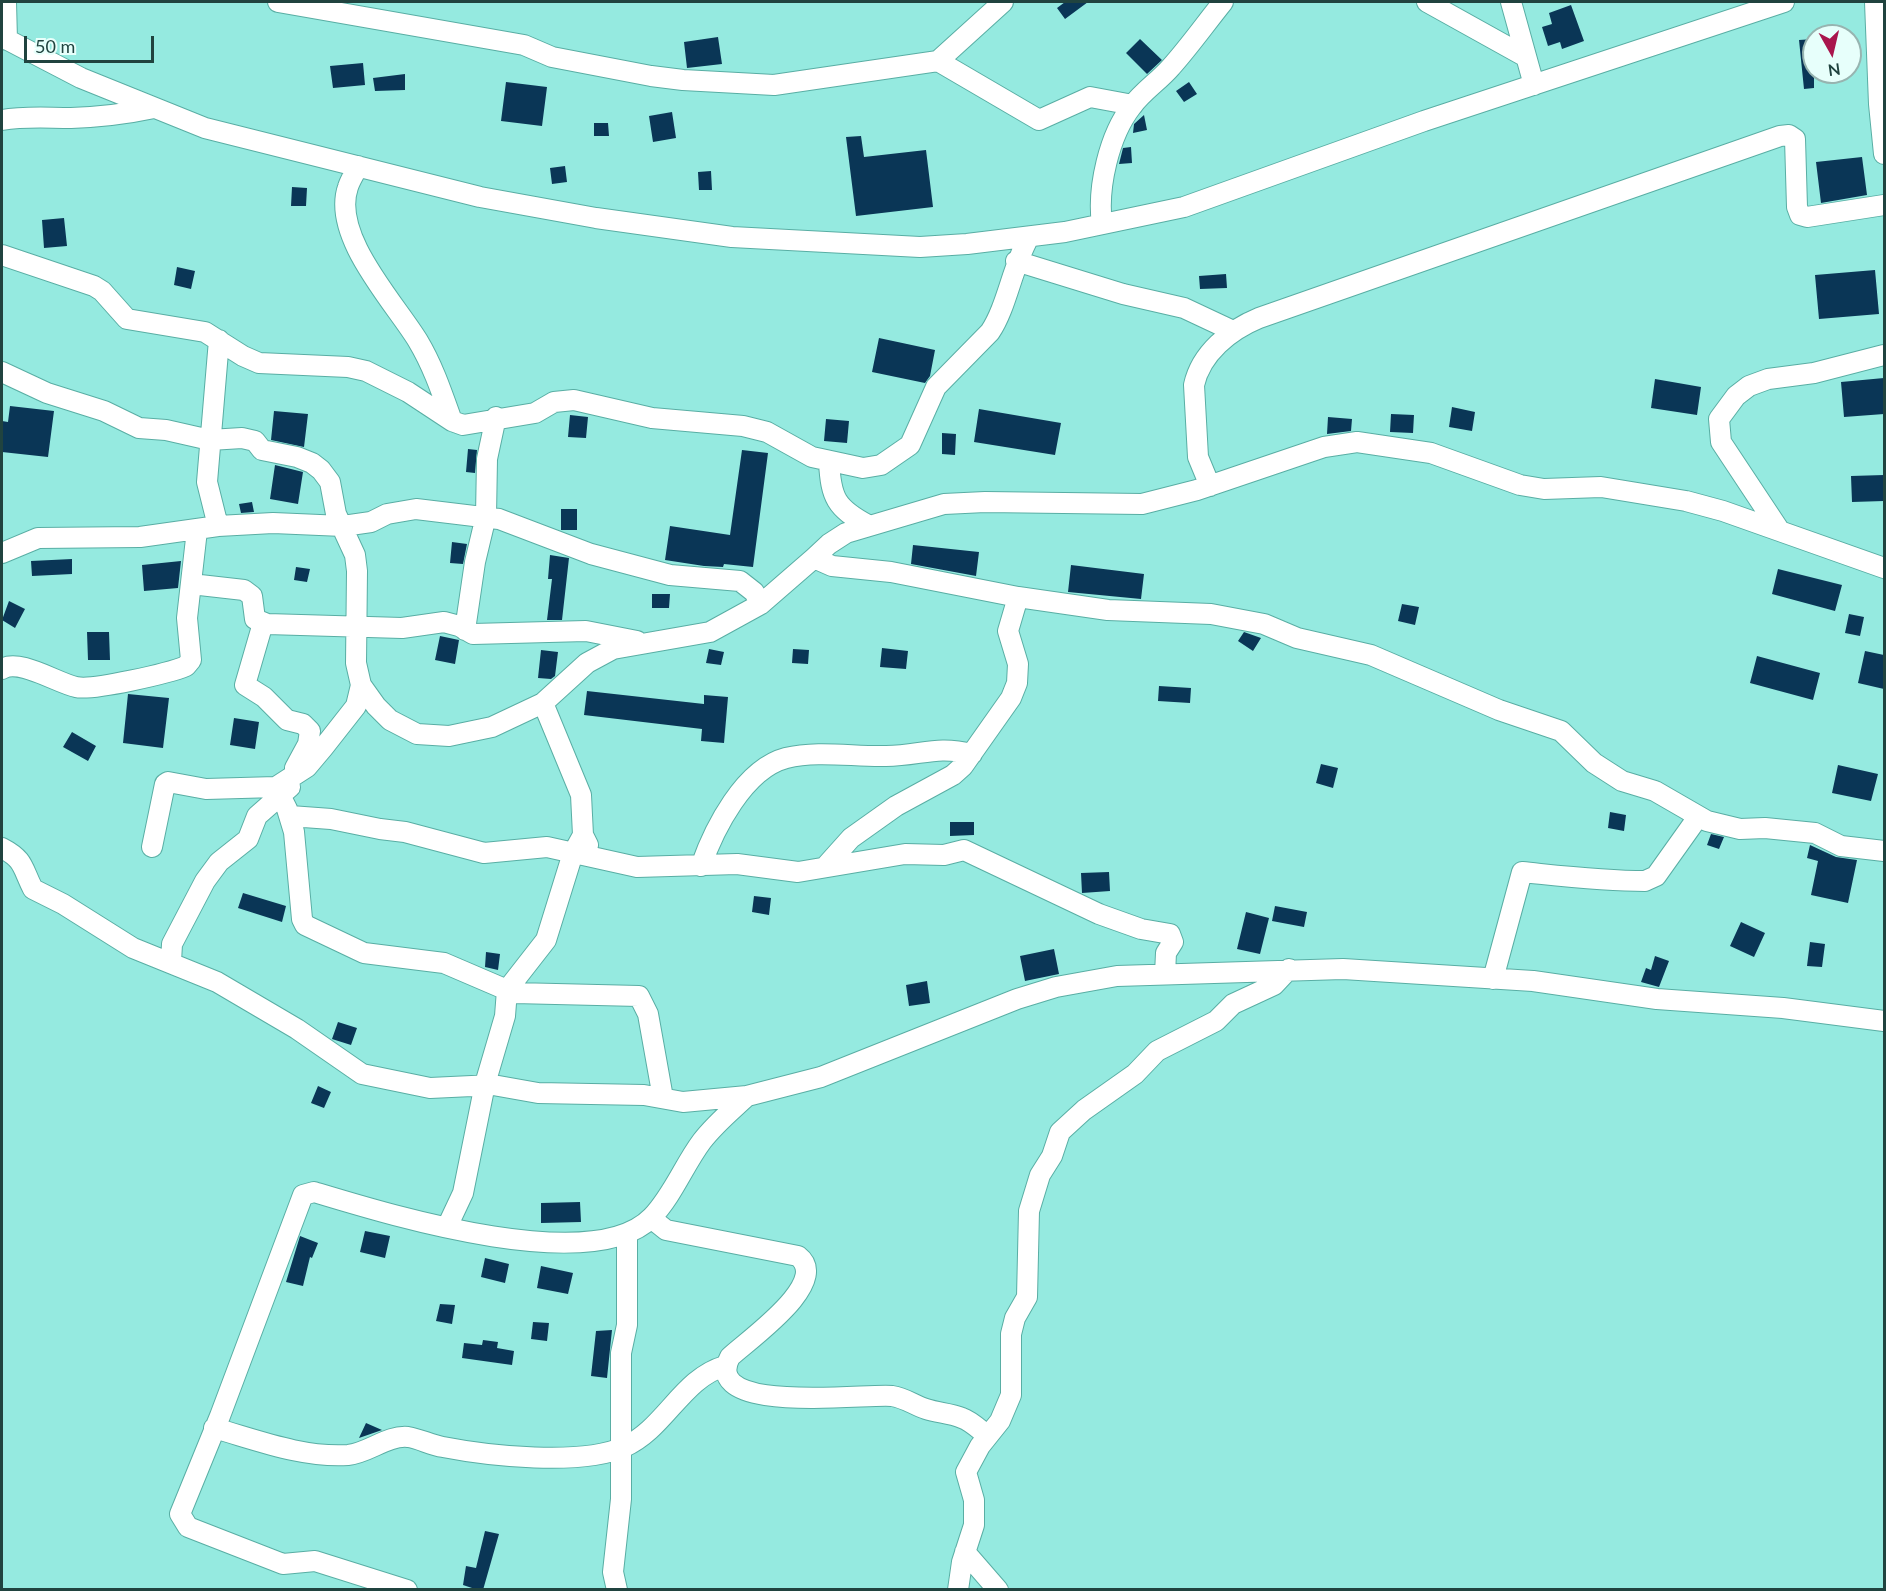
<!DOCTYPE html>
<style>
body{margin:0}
#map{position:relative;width:1886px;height:1591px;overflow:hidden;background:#95eae0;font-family:Lato,sans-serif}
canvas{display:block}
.frame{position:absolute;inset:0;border:3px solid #20433f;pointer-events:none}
.north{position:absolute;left:1802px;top:24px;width:60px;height:60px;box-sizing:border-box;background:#e7fffb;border:2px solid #97b4b0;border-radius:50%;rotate:172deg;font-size:16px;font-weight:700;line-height:24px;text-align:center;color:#20433f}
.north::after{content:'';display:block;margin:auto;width:21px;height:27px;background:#a9164d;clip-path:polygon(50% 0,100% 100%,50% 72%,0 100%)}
.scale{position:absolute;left:24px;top:36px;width:130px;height:27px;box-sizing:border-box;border:3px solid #20433f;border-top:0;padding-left:8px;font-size:18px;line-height:21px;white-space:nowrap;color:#20433f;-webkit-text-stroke:4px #e7fffb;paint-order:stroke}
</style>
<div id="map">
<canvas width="1886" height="1591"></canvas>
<div class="frame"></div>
<div class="north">N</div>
<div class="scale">50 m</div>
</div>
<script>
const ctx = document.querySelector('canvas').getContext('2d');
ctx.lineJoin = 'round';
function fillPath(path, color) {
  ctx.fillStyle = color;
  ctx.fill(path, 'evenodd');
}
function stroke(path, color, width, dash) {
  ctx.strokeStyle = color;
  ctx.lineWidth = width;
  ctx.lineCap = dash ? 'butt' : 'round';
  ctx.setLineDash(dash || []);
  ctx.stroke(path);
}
fillPath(new Path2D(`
 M1065 2H1088L1065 19 1057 8Z
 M1571 5 1584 41 1562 49 1560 42 1548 46 1542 27 1552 24 1549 13Z
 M718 37 722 64 687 68 684 42Z
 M1140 39 1162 60 1147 74 1126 53Z
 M1814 39V88L1804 89 1799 40Z
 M363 63 365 85 333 88 330 66Z
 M405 74V90L375 91 373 78Z
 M506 82 547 87 542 126 501 121Z
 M1189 82 1197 94 1184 102 1176 91Z
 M672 112 676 138 653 142 649 116Z
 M1144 115 1147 130 1133 133 1134 124Z
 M594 123H608L609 136H594Z
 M861 136 864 157 926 150 933 207 856 216 846 137Z
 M1131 147 1132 163 1119 164 1123 148Z
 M1862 157 1867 195 1821 203 1816 162Z
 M565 166 567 182 552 184 550 168Z
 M711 171 712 190H699L698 172Z
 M292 187 307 188 306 206H291Z
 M64 218 67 246 44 248 42 220Z
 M177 267 195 271 191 289 174 285Z
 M1875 270 1879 314 1819 319 1815 275Z
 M1226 274 1227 288 1200 289 1199 276Z
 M879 338 935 350 930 376 925 383 872 372Z
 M1884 378V414L1844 417 1841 382Z
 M1655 379 1701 387 1697 415 1651 408Z
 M10 406 54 411 48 457 2 452V421L8 422Z
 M1452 407 1475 412 1472 431 1449 427Z
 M979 409 1061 423 1055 455 974 442Z
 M274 411 308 414 304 447 271 440Z
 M1391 414 1414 415 1413 433 1390 432Z
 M570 415 588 417 586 438 568 437Z
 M1328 417 1352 419 1351 431 1327 434Z
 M826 419 849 421 847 443 824 441Z
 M942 433 956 434 955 455 942 454Z
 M468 449 477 450 475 473 466 472Z
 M742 450 768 453 753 567 724 564 723 567 704 566 665 560 670 526 730 535Z
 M275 465 303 472 298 504 270 499Z
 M1884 475V501L1852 502 1851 476Z
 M252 502 254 512 241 513 239 504Z
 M561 509H577V530H561Z
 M452 542 467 544 463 564 450 563Z
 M913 545 979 552 976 576 911 564Z
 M550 555 569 558 562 620H547L552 579H548Z
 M72 559V574L32 576 31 561Z
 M181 561 178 588 144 591 142 565Z
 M1071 565 1144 574 1141 599 1068 592Z
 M296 567 310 569 307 582 294 580Z
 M1778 569 1842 585 1835 611 1772 594Z
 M652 594H670L669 608H652Z
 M9 601 25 609 15 628 2 620Z
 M1402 604 1419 607 1415 625 1398 621Z
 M1849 614 1864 617 1860 636 1845 633Z
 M87 632H109L110 660H88Z
 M1244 632 1261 638 1253 651 1238 641Z
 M440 636 459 640 455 664 435 660Z
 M882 648 908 651 906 669 880 667Z
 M709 649 724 652 721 665 706 663Z
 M793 649 809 650 808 664 792 663Z
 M541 650 558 652 555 676 551 679 538 678Z
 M1865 651 1884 655V689L1858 683Z
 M1757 656 1820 673 1813 700 1750 683Z
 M1159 686 1191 688 1190 703 1158 701Z
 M587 691 704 704V695L728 697 724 743 701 741 702 729 584 715Z
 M128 694 169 698 163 748 123 743Z
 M234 718 259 722 255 749 230 745Z
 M72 732 96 746 88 761 63 747Z
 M1321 764 1338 768 1333 788 1316 783Z
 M1838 765 1878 774 1871 801 1832 793Z
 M1610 812 1626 815 1624 831 1608 828Z
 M950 822H974V835L950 836Z
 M1711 834 1724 837 1719 849 1707 845Z
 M1810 845 1836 857 1857 860 1848 903 1811 895 1818 861 1807 858Z
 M1109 872 1110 891 1082 893 1081 873Z
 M243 893 286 906 282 922 238 908Z
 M754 896 771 898 769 915 752 912Z
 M1275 906 1307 912 1304 927 1272 921Z
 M1246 912 1269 918 1260 954 1237 949Z
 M1741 922 1765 933 1754 957 1730 946Z
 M1810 942 1825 944 1822 967 1807 966Z
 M1054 949 1059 974 1025 981 1020 956Z
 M486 952 500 954 498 970 485 967Z
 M1655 956 1669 961 1659 987 1641 982 1646 968 1651 970Z
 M927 981 930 1003 909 1006 906 985Z
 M338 1022 357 1028 351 1045 332 1039Z
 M318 1086 331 1092 324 1108 311 1103Z
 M580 1202 581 1222 541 1223V1203Z
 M365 1231 390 1236 385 1258 360 1252Z
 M300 1236 318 1243 312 1258 310 1257 303 1286 286 1282Z
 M485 1258 509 1264 505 1283 481 1277Z
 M541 1266 573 1273 568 1294 537 1288Z
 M440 1304 455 1305 452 1324 436 1321Z
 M533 1322 549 1323 547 1341 531 1339Z
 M612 1330 607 1378 591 1376 596 1331Z
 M483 1340 498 1342 497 1348 514 1351 512 1365 462 1358 464 1343 482 1345Z
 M366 1423 382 1430 359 1438Z
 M485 1531 499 1534 483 1590H478L463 1585 466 1566 476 1568Z`), '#0a3656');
const minor = new Path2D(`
 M6 2 7 40
 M278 2 524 45 552 57 651 76 683 80 774 85 938 61 1003 2
 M1427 2 1526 57
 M1511 2 1534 85
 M1875 2 1879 104 1884 154
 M2 37 81 78 205 128 480 197 596 218 732 237 920 247 967 244 1065 232 1184 207 1424 121 1784 2
 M938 61 1039 120 1090 97 1133 105
 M2 120C25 116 47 118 71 118 99 117 126 114 154 108
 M358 166C355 173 350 180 348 187 331 236 395 303 418 341 433 366 442 393 452 421
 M1102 224C1097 188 1109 135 1132 106 1143 91 1159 81 1171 67 1189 47 1206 23 1223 2
 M2 255 94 286 102 291 127 319 205 332 243 356 259 363 348 367 366 371 408 392 452 421 463 425 535 413 554 402 574 400 652 418 743 426 767 432 812 457 863 468 881 465 910 445 936 387 990 332C1007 307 1012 267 1029 237
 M1016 261 1123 294 1184 308 1233 331
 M2 372 47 393 104 411 139 428 166 430 210 440 242 438 255 441 262 450 297 457 312 463 321 470 330 482 336 514 355 555 357 571 356 663 361 685 376 706 390 720 417 734 449 736 492 727 543 703 587 663 613 649 710 632 761 604 814 558 832 566 891 572 1018 597 1108 610 1211 614 1264 624 1297 638 1371 655 1499 710 1561 731 1594 763 1622 781 1655 791 1707 821 1740 829 1765 828 1815 833 1841 846 1884 851
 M829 462C831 498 836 508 868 525
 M1210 486 1198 457 1194 385C1201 353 1230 330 1259 318L1780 136 1789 135 1795 139 1797 207 1800 215 1807 217 1884 205
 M218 526 207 482 219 340
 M1780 531 1721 442 1719 419 1736 396 1749 386 1768 379 1814 373 1884 355
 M2 553 38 538 140 537 218 526 273 523 343 526 371 522 387 514 416 509 499 519 591 554 670 575 740 581 754 592 761 604
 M814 558 829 544 846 533 944 504 985 502 1142 504 1197 490 1324 447 1357 442 1431 453 1520 485 1544 489 1601 487 1686 501 1723 511 1884 568
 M191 584 244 590 252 596 255 619 267 624 402 628 444 622 459 626 473 634 586 631 637 641
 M263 623 245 685 264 697 287 720 303 724 310 731 308 744 295 768
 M465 630 475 562 486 516 487 459 496 417
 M2 669C19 658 57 683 76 687 92 691 170 673 186 666L191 660 187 618 197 530
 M543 703 581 795 583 835 588 845
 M276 787 287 809 294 832 302 919 305 925 364 953 444 963 514 993 639 996 648 1014 663 1098
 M290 816 331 819 380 829 405 832 484 853 547 847 637 867 737 864 798 872 905 854 944 855 964 850 1099 914 1141 929 1170 934 1173 942 1166 953 1165 974
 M152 847 165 784 168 782 206 789 276 787 307 767 323 748 356 706 361 685
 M2 848C25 860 22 868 33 889L63 904 133 948 217 982 297 1029 362 1074 430 1088 493 1085 538 1093 644 1095 683 1102 747 1096 821 1077 1017 999 1056 987 1117 976 1343 969 1533 981 1657 999 1783 1008 1884 1021
 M701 866C714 829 744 769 786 758 818 750 854 757 886 756 921 756 935 745 972 754
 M825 867 851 838 896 806 953 775 963 766 1011 698 1017 683 1018 664 1008 631 1018 597
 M171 962 172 944 205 881 219 862 248 839 257 816 290 787
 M1493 979 1522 872C1562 876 1603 881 1645 881L1656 876 1698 817
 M651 1218 666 1230 798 1256C832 1282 748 1340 730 1357 700 1416 867 1393 892 1396 905 1398 914 1405 926 1409 938 1413 950 1413 962 1418 971 1421 980 1430 988 1436
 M447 1227 463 1193 485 1084 505 1016 507 990 546 940 573 853 583 835
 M214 1428C257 1440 303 1458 348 1455 369 1453 387 1435 408 1437 420 1439 431 1445 443 1447 489 1456 581 1466 624 1447 665 1429 682 1378 725 1366
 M965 1552 998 1590
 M407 1590 315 1561 283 1564 188 1527 180 1514 220 1416 303 1195 314 1192C387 1214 593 1278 652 1217 673 1195 684 1165 702 1141 715 1124 731 1111 747 1096
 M617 1590 613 1572 621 1499V1353L627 1325V1234
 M958 1590 962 1562 974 1525V1500L966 1472 980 1446 1000 1421 1011 1395V1334L1015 1318 1027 1297 1029 1211 1040 1175 1052 1156 1060 1132 1084 1110 1135 1074 1157 1051 1216 1021 1233 1004 1274 985 1289 969`);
stroke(minor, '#59aea4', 22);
stroke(minor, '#fff', 20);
</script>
